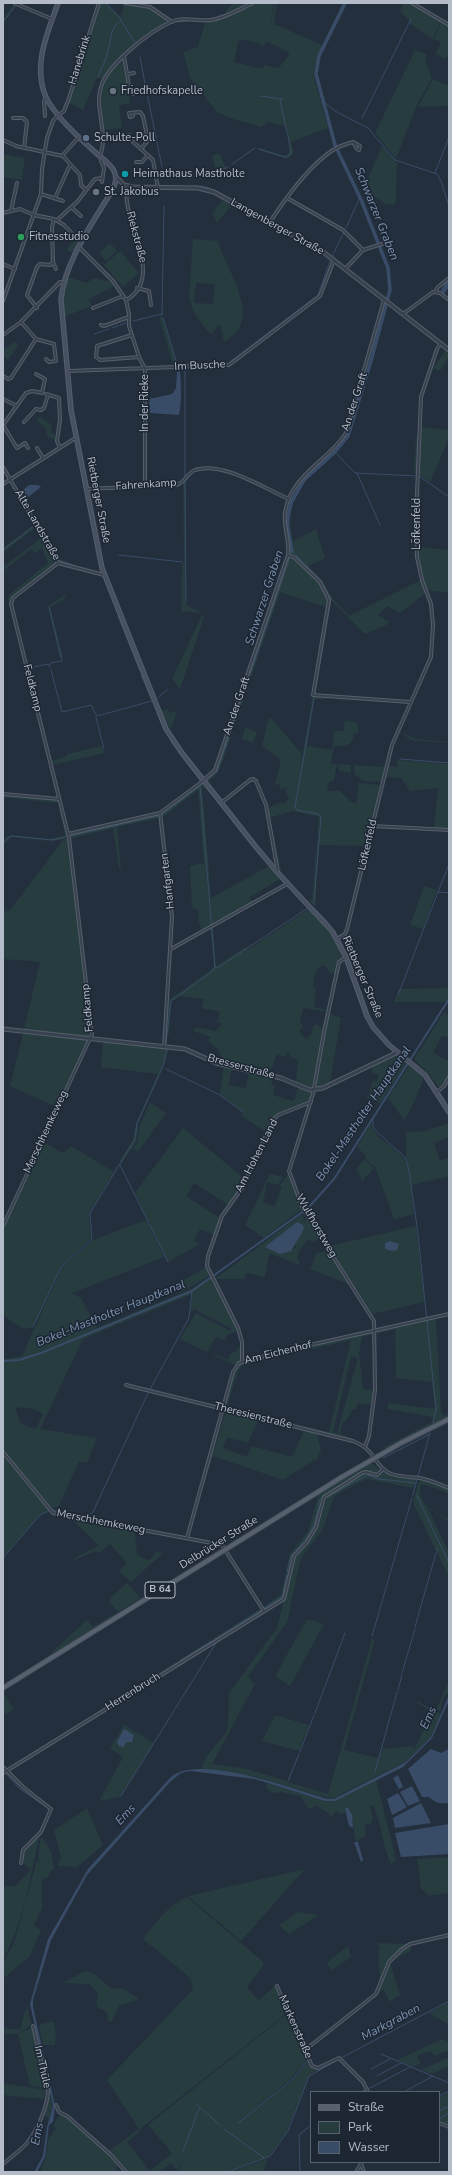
<!DOCTYPE html>
<meta charset="utf-8">
<style>
body{margin:0}
#map{position:relative;width:452px;height:2175px;overflow:hidden;background:#242f3e;font-family:"Nunito Sans",sans-serif}
canvas{display:block}
.frame{position:absolute;inset:0;border:4px solid #b4bcc9;pointer-events:none}
.legend{position:absolute;left:310px;top:2091px;width:130px;height:72px;box-sizing:border-box;background:#1d2633;border:1px solid #59626f;margin:0;padding:5px 7px;list-style:none;font-size:12px;color:#b4bcc9}
.legend li{display:flex;align-items:center;gap:8px;height:20px}
.legend b{width:20px;border:1px solid #59626f}
</style>
<div id="map">
<canvas width="452" height="2175"></canvas>
<div class="frame"></div>
<ul class="legend">
<li><b style="height:5px;background:#56606e"></b>Straße</li>
<li><b style="height:11px;background:#263c3f"></b>Park</li>
<li><b style="height:11px;background:#394c67"></b>Wasser</li>
</ul>
</div>
<script>
const ctx = document.querySelector('canvas').getContext('2d');
ctx.lineJoin = 'round';
function fillPath(path, color) {
  ctx.fillStyle = color;
  ctx.fill(path, 'evenodd');
}
function stroke(path, color, width, dash) {
  ctx.strokeStyle = color;
  ctx.lineWidth = width;
  ctx.lineCap = dash ? 'butt' : 'round';
  ctx.setLineDash(dash || []);
  ctx.stroke(path);
}
function label(font, color, halo, rows, align = 'center') {
  ctx.font = font + ' "Nunito Sans",sans-serif';
  ctx.lineWidth = 3;
  ctx.setLineDash([]);
  ctx.textBaseline = 'middle';
  ctx.strokeStyle = halo;
  ctx.fillStyle = color;
  for (const [text, x, y, turn = 0] of rows) {
    ctx.save();
    ctx.translate(x, y);
    ctx.rotate((+turn || 0) * Math.PI / 180);
    ctx.textAlign = isNaN(turn) ? turn : align;
    if (halo) ctx.strokeText(text, 0, 0);
    ctx.fillText(text, 0, 0);
    ctx.restore();
  }
}
fillPath(new Path2D(`
 M99 3H105L121 17 124 3 150 8 169 20C147 39 117 52 103 79L97 78 83 110 68 102 78 65Z
 M233 3H249L226 13 227 9Z
 M255 3H274L268 32 275 3H277L274 24 322 45 343 3H348L320 57 318 73H313L328 128 291 142 294 153 287 159 256 149 259 148 285 156 288 155 290 149 285 126 268 122 261 127 233 119 217 112 190 78 183 52 198 47 205 22 216 21ZM239 39 256 42 264 47 266 41 290 53 279 68 264 65 263 69 234 62Z
 M404 3H408L440 22 433 39 410 24 409 20 400 11Z
 M14 4 17 5 3 23V20Z
 M441 22 449 27V53L446 59 435 54 441 43 434 39Z
 M415 50 427 54 425 61 432 78 416 107 396 159 375 133Z
 M125 57 130 103 119 105 122 128 104 130C101 96 97 81 125 57Z
 M433 79 449 86V106L418 107Z
 M382 146 397 163 396 203 392 206 391 203 387 205 363 189Z
 M219 153 226 168 216 172 212 156Z
 M3 154 25 158 22 180 3 177Z
 M222 200 232 205 217 223 212 214Z
 M75 239 79 245 74 253 66 250Z
 M193 239 218 241C226 271 266 320 224 342L220 324 211 334C200 323 192 312 189 297ZM196 283 215 284 213 304 194 303Z
 M110 243 117 251 106 261 99 253Z
 M120 251 139 273 124 286V288L100 261 105 264Z
 M67 277 87 283 94 278 112 282 114 286 89 299 92 306 63 317 64 292Z
 M385 303 388 305 349 437C322 476 280 481 293 541L317 529V534L325 558 308 566 322 580 332 598 349 616 421 580 426 593 401 612H398L388 606 378 615 389 622 386 625 365 634 331 600 315 695 313 692 329 600 321 582 296 557 289 554C292 539 283 524 287 510 298 470 328 464 347 433Z
 M159 317H162L177 366 173 365Z
 M15 342 18 345 8 360 3 355V351Z
 M446 350 449 356 440 371 433 368Z
 M39 417 51 424 52 433 56 435 55 440 47 436 46 429 37 420Z
 M421 427 449 430V438L430 482 419 474Z
 M418 432 417 473H414L416 437Z
 M186 481V605L203 613 181 611 182 563H184L183 482Z
 M449 515V593L427 590 423 579 417 547 448 550Z
 M37 523H39L59 559 74 565 75 568 59 562Z
 M34 525 35 528 3 552V548Z
 M37 529 56 564 12 598 10 601 13 617 8 599 9 595 48 563 42 548 35 553 31 549 3 571V567L41 538Z
 M288 557C299 557 325 587 327 598 328 601 327 604 326 607L280 592 223 760 218 772 208 782 205 779 215 770Z
 M65 595 66 598 50 607 63 657H60L48 606Z
 M202 615 204 617 180 689 172 679Z
 M313 695 327 698V699H314L307 746 332 750 334 731H343L345 720 358 723V733H354L353 739 347 746H334L331 764H337L334 780 329 782 327 791H340L350 801 356 804 359 783 380 785 365 846 319 845 315 906 309 901 312 898 319 817 293 811 269 818 267 809 281 802 283 804 289 799 285 789 296 783 281 790 279 784 275 785 281 759 262 746 268 720 271 718 302 754 300 769Z
 M168 709 169 713 177 711 171 730 161 711Z
 M245 727 257 732 253 743 242 739Z
 M398 731 416 739 449 742V743L411 740Z
 M102 746 104 753 52 765 51 761 67 756V754Z
 M397 760 448 764 449 829 434 828 438 788 410 791 401 778 385 777 388 766 397 767Z
 M339 764 351 765V773L339 771Z
 M354 765 385 767 381 782 364 781 354 774Z
 M202 782 216 799 202 786 211 898 269 866 280 879 250 897 253 903 200 932 202 930 199 923 198 910 192 908 190 866 204 863 198 790 167 814 161 817V815Z
 M3 794 56 800 59 802 67 835 64 839H69L90 1037 24 1029 40 962 3 959V912L10 910 64 839 49 841 12 837 3 845V842L11 835 49 839 65 835 58 803 3 797Z
 M159 814 171 907 168 902 159 818 117 827 121 868 119 869 113 828 70 839V835Z
 M270 823 271 824 282 873 280 870Z
 M424 886 437 890 423 929 410 925Z
 M309 909 329 932 343 955 338 960 335 974 329 973 327 968 322 965 315 972 313 987 316 988 314 1007 327 1010V1012L303 1008 300 1021 304 1027 299 1031 306 1039 312 1033 313 1027 316 1024 324 1029 312 1088 296 1082 298 1060 290 1056 291 1054 287 1052 285 1057 277 1054 269 1074 219 1062 221 1055 216 1046 215 1047 208 1040 211 1037 193 1031 195 1027 216 1031 218 1027H220L221 1023 217 1022 220 1012 202 1008 204 999 179 996 171 1002 169 1034H166L172 951 169 1000 211 970 214 966 210 929 213 928 216 966 246 947 247 950Z
 M449 988V998L446 1002H394L399 989Z
 M444 1012 449 1015V1037L442 1036 433 1053 449 1061V1075L439 1088 430 1075 414 1059Z
 M329 1013 341 1018 330 1083 316 1088Z
 M23 1034 89 1040 56 1107 10 1086Z
 M103 1041 168 1049 165 1063 139 1122 136 1142 122 1163 120 1161 133 1140 136 1124 158 1074 101 1067Z
 M398 1054 408 1061 380 1104 367 1098 373 1080 376 1082 379 1075 373 1073 372 1066Z
 M410 1064 424 1078 412 1107 404 1120 388 1098Z
 M224 1067 232 1068 229 1085 246 1088 249 1072 273 1078 271 1085 275 1086 273 1095 294 1101 298 1087 312 1093 310 1101 274 1116 266 1132 242 1116 243 1112 220 1094Z
 M150 1102 166 1113 138 1152 133 1148 137 1143 140 1125Z
 M371 1123C374 1141 399 1146 406 1162 412 1177 412 1198 414 1214L394 1219 375 1167 365 1158 366 1156 357 1147Z
 M449 1123V1137L434 1143 440 1161 449 1157V1176L412 1185 406 1158V1132L425 1131Z
 M183 1128 245 1179 229 1205 194 1183 186 1196 220 1218 214 1235 200 1229 194 1240 200 1244 168 1262 135 1193Z
 M44 1142 63 1153 71 1146 114 1172 89 1213 91 1239 61 1266 33 1327 23 1329 3 1315V1229Z
 M364 1159 374 1168 361 1182V1177L356 1170Z
 M270 1174 283 1177 278 1185 267 1182 263 1202 274 1207 282 1187 279 1186 288 1174 302 1209 264 1238 245 1225Z
 M302 1214 305 1223 306 1216 320 1237 313 1243 308 1239 300 1249 297 1260 300 1262 299 1265 269 1253 265 1277 246 1273 245 1279H215ZM303 1231 296 1239 295 1248 280 1253 270 1248Z
 M146 1220 164 1257 72 1293 81 1298 97 1328 191 1289 211 1276 238 1331 228 1334 225 1340 216 1337 207 1352 180 1339 196 1313 230 1331 232 1329 194 1309 191 1312 192 1294 83 1339 40 1429 97 1438 87 1463 79 1461 59 1506 50 1509 3 1450V1359L22 1356 62 1267 93 1240ZM15 1407 34 1409 43 1414 36 1429 21 1424Z
 M416 1226 425 1302 372 1314 329 1246Z
 M329 1251 351 1285 310 1269 317 1253Z
 M207 1267 210 1274 209 1276 182 1292 177 1284Z
 M436 1318 441 1411 444 1416 449 1414V1417L385 1449 384 1447 432 1422 433 1417 388 1409V1403L435 1409 432 1382 396 1378 395 1329 377 1334V1375V1332Z
 M373 1332 374 1334 362 1337 359 1353 363 1389 374 1390 372 1405 358 1403 356 1410 353 1409 346 1421H343L340 1434 347 1436V1438L225 1407C229 1391 229 1369 245 1361ZM351 1340 329 1432 227 1407 238 1371 243 1365ZM351 1356 358 1358 337 1434 333 1432Z
 M238 1347 241 1348V1360L235 1365 213 1355 214 1354 228 1360 232 1352 236 1353Z
 M226 1410 259 1419 248 1442 227 1438 223 1448 247 1457 252 1446 292 1457 304 1431 261 1419 317 1433 321 1450 316 1461 314 1460 283 1480 213 1456 202 1490Z
 M3 1453 49 1510 40 1515 3 1557Z
 M371 1463 380 1469 382 1474 385 1472 398 1477 416 1479 413 1488 366 1479 334 1496 323 1529 301 1558 287 1622 248 1677 255 1684 212 1764 247 1769 287 1781V1782L328 1794 372 1639 375 1640 344 1750 378 1758 375 1773 382 1749 411 1746 414 1749 433 1712 417 1703V1701L441 1714 431 1737 405 1762 332 1799 252 1776 201 1769 206 1757 225 1734 228 1726 229 1693 277 1628 284 1599 266 1608 264 1607 281 1594 290 1554 308 1531 319 1494Z
 M421 1480 449 1490V1494L438 1489 421 1484C416 1505 434 1510 449 1520V1522L427 1507 449 1553V1577L413 1503 419 1481Z
 M54 1511 127 1525 53 1512Z
 M71 1519 135 1531 137 1555 148 1560 152 1558 155 1552 163 1553 131 1582 119 1571 127 1563 110 1544 99 1553 97 1551 74 1560 73 1559 99 1545Z
 M127 1583 141 1598 118 1612 109 1602 111 1600 110 1598Z
 M260 1609 261 1613 9 1768Z
 M114 1614 116 1616 54 1654 52 1652 87 1620 93 1627Z
 M307 1619 324 1624 290 1686 275 1676Z
 M449 1680V1692L444 1696 440 1711 436 1710Z
 M3 1691 14 1709 3 1715Z
 M275 1715 309 1725 299 1751 262 1741Z
 M124 1725 154 1743 120 1797 99 1801 123 1757 110 1748Z
 M376 1780 396 1859 391 1864C382 1845 382 1824 373 1805L370 1806 373 1819 371 1824 365 1825 366 1835 356 1842 351 1811 345 1809V1812L341 1814 336 1811 331 1818 328 1813 315 1805 312 1808H308L300 1796 281 1792 272 1793 266 1787 267 1783 329 1802Z
 M87 1808 103 1845 77 1867 57 1866 61 1858 54 1830Z
 M39 1835C33 1870 21 1930 3 1959V1886H15L31 1870 22 1862 23 1850Z
 M41 1836 51 1851 54 1868 49 1873V1876L42 1880V1908L34 1926 41 1930 30 1956 3 1979V1962L14 1943 37 1860 43 1865 38 1859Z
 M449 1857V1893L429 1896 421 1889 417 1859Z
 M304 1870 241 1941 188 1896 297 1871Z
 M187 1897 262 1961 264 1964 262 1967 247 1987 259 2001 276 1984 286 2014 140 2129V2131L127 2142 150 2171 172 2153 148 2125 286 2015 308 2058 291 2079 237 2123 292 2081 309 2060 312 2066 317 2070 309 2075 286 2133 268 2157 226 2172H179L184 2155 178 2171 171 2163 160 2172H127L109 2151 139 2129 107 2080 193 1989 191 1980 186 1974 143 1939C154 1925 170 1903 187 1897Z
 M298 1912 319 1915 289 1934 279 1925Z
 M377 1943 408 1944 388 1961 380 1981 378 1952 380 1947Z
 M410 1945 411 1951 391 1961Z
 M348 1946 351 1957 332 1970 328 1965V1962Z
 M390 1962 400 1995 389 2002 384 1989 377 1995Z
 M85 1971 93 1973 111 1988 124 1989 139 1999 119 2006 111 2022 107 2020 108 2015 104 2010 98 2008 96 2003C100 1993 97 1991 89 1984L63 1983Z
 M449 2002V2025L429 2013Z
 M27 2005 31 2025 19 2033 32 2028 46 2088 30 2086 18 2034H3V2028L20 2030Z
 M54 2022 56 2034 55 2045H43L39 2027 42 2023Z
 M442 2039 449 2042V2050L435 2056 430 2051 417 2056 421 2063 414 2067 397 2060Z
 M449 2057V2066L432 2074 421 2070Z
 M3 2083 45 2090 44 2099 3 2095Z
 M48 2091 53 2107 49 2118 42 2114Z
 M449 2092V2126L439 2122V2097Z
 M61 2113 109 2154 117 2164 116 2172H40L46 2157 48 2140 56 2128 53 2126Z
 M268 2158 264 2172H231Z`), '#263c3f');
fillPath(new Path2D(`
 M449 280V287L444 294 441 291 444 284Z
 M180 371C181 385 182 401 179 415L150 413 149 399 172 394 176 388 177 372Z
 M29 485H38L41 487 27 498 23 490Z
 M297 1222 303 1225 304 1229 291 1251 280 1254 265 1247Z
 M390 1241 399 1244 397 1250 392 1251 385 1249V1243Z
 M449 1695V1700L432 1738 403 1767 335 1801H325L255 1779 190 1771 181 1773 170 1782 87 1875 51 1940 33 2000V2007L55 2106 53 2122 49 2125 45 2157 37 2172H34L43 2156 47 2127 53 2106 30 2004 48 1939 88 1869 170 1778C197 1752 295 1790 328 1799H334L406 1762 431 1737Z
 M124 1729 134 1735 132 1742H127L123 1747 119 1746 117 1742Z
 M431 1749 441 1753 449 1749V1803C441 1804 435 1803 429 1797H422L408 1769Z
 M398 1775 403 1787 399 1789 393 1778Z
 M412 1786 420 1801 408 1806 400 1792Z
 M398 1793 407 1807 392 1815 387 1799Z
 M421 1803 431 1823 395 1828 393 1818Z
 M347 1807 352 1814 353 1828 349 1826 345 1809Z
 M449 1824V1854L401 1857 395 1833Z
 M354 1842H358L363 1860 361 1862Z`), '#394c67');
stroke(new Path2D(`
 M106 3 119 17 135 43
 M3 22 16 5
 M140 57 146 89 148 91 147 93 162 167
 M98 77C101 69 106 60 108 51 111 39 110 28 121 20
 M260 96 281 99
 M282 98 280 101 287 132
 M323 101 335 111 368 128 395 160 437 174 441 181 449 206
 M362 118 411 19
 M259 149 285 157 291 154 288 135
 M232 164 255 148
 M220 171 228 167
 M435 173 449 137
 M201 186 209 188 234 201
 M346 228 360 197
 M162 315 164 206
 M163 318 177 364 226 363
 M133 321 162 314
 M112 328 126 323
 M94 334 109 329
 M230 362 318 295 330 261 343 234
 M185 368V477
 M335 452 355 473 419 476 449 497
 M357 473 380 525
 M185 482 186 602
 M37 524H39L58 560 76 566
 M3 550 34 526
 M292 551 321 581 331 599 315 693
 M119 555 182 562
 M49 607 62 661 51 663 50 665
 M118 616 140 671
 M29 668 48 664 50 667
 M51 670 62 712 91 705 97 716 152 701
 M141 675 151 698
 M158 698 168 689
 M314 698 295 807 297 810 318 814 321 817 314 903
 M158 715 172 743 200 780
 M96 717 104 749
 M164 720 170 732
 M400 759 449 763
 M206 781 217 772 292 551
 M210 785 222 800
 M224 804 250 836
 M162 815 200 786
 M3 843 7 838 11 836 53 840 158 816
 M263 858 283 882
 M287 886 297 896
 M438 892 449 893
 M302 896 326 920 337 936
 M329 930 333 936
 M340 941 347 955
 M348 957 354 975
 M345 960 354 986
 M215 967 217 968 308 908
 M355 977 358 986
 M398 995 449 864
 M360 1002 362 1007
 M166 1043 171 1001 214 970 215 967 200 786 204 783
 M166 1069 220 1095 243 1112
 M440 1093 449 1109
 M440 1101 449 1116
 M373 1118V1127L376 1131 405 1157 409 1170 418 1234 436 1409 433 1423
 M120 1165 168 1262
 M33 1327 61 1267 92 1239 90 1213 135 1139 137 1123 163 1066 167 1049
 M150 1389 189 1318 192 1291
 M383 1458 430 1434
 M418 1476 430 1433
 M413 1494 417 1480
 M416 1494 449 1563
 M329 1496 367 1475 378 1479 416 1483
 M413 1496V1495
 M52 1510 87 1516 93 1512 148 1393
 M437 1551V1548
 M3 1558 40 1515 49 1511
 M287 1572 291 1556 306 1539 314 1525 320 1500
 M264 1608 282 1597 287 1575
 M415 1627 436 1553
 M372 1636 412 1498
 M215 1639 261 1610
 M181 1660 212 1641
 M402 1673 415 1629
 M398 1690 402 1675
 M315 1713 345 1633
 M86 1720 177 1663
 M46 1745 83 1722
 M40 1749 44 1747
 M300 1752 314 1715
 M375 1772 397 1692
 M6 1774 20 1789 48 1808
 M288 1781 299 1754
 M121 1796 216 1643
 M381 2054 449 2083
 M341 2058 449 2001
 M371 2069 390 2059
 M377 2076 401 2063
 M368 2089 410 2067
 M360 2092 366 2090
 M404 2092 433 2076
 M439 2096 449 2091
 M196 2104 220 2125
 M439 2111 449 2106
 M439 2119 449 2113
 M446 2122 449 2121
 M238 2123 292 2080 308 2060
 M224 2129 264 2158
 M183 2151 199 2109
 M108 2153 116 2163
 M119 2166 124 2172
 M228 2172 270 2156 288 2131 309 2076 336 2061
 M300 2172 299 2135 311 2125`), '#394c67', 1);
stroke(new Path2D(`
 M3 1361 19 1360 41 1353 192 1291 308 1208 334 1179 449 999`), '#394c67', 2);
stroke(new Path2D(`
 M292 551 287 523 291 503 304 480 335 452 348 436 371 361 390 290 388 268 362 202 335 145 316 74 319 56 345 3`), '#394c67', 3.5);
const minor = new Path2D(`
 M14 3 52 19
 M125 3 150 7 172 22
 M412 3 449 25
 M124 56 130 92 133 94
 M128 74 134 73
 M132 113 133 116 130 117 129 113 140 112 143 116 148 140 142 148
 M59 115 64 111 68 101 99 3
 M45 116 44 101 46 98
 M13 118H23L27 122 24 148
 M129 135V138L153 160 158 188
 M3 140 16 146 63 156 80 175 81 185 86 190
 M62 156 78 138
 M100 156C109 134 94 108 101 87 107 65 150 31 171 22 184 16 198 22 211 20 225 18 240 9 253 3
 M136 162H142L148 155
 M102 182 104 168 101 161 102 159
 M110 187 113 189
 M41 194 63 201
 M55 198 70 165
 M287 198 343 230 363 250
 M71 207 81 216
 M11 211 17 183
 M3 213 20 209 34 215 54 219 64 225 81 243
 M57 220 77 202 95 179 102 178
 M270 222C285 199 310 165 333 150 339 146 346 144 353 142L360 146 359 150 357 149 353 142
 M80 248 113 281 126 300 129 314V326L139 357 145 369V486
 M53 262 56 269
 M3 264 15 269
 M345 269 363 250 385 243
 M137 288 149 291 151 305
 M435 292 438 287 449 278
 M126 300C162 281 130 230 127 202 126 196 127 191 128 186
 M3 301 41 194 42 169 47 138 53 121 58 115
 M37 308 27 295 37 267 40 264 50 265 53 262 52 227 54 219
 M93 308 123 296
 M403 314 433 292 440 293 449 300
 M101 325 104 326 129 317
 M3 335 21 322 60 282 64 283
 M132 335 97 346 96 357 100 360 139 357
 M36 339 54 344 56 361 49 362 46 359
 M68 371 229 365 320 296 334 260
 M3 376 8 379 11 378 36 339 21 322
 M46 394 59 398 60 420 57 441 60 448
 M3 399 17 406
 M24 422 36 409 41 410 44 408 48 395
 M3 425 26 393 32 391 42 393 45 379 36 374
 M3 425 17 448 25 443 28 448
 M37 448 43 458
 M3 467 58 563 104 575
 M3 484 77 437
 M86 489 176 485C185 483 187 473 195 470 223 461 263 488 289 499
 M288 555 295 558 320 582 329 600 313 695 410 702
 M3 794 59 799
 M221 803 250 780 253 779 256 781 266 805 278 872
 M160 813 172 917 164 1047
 M372 826 449 830
 M68 834 160 813 199 784 215 770 288 555C290 541 283 526 285 512 291 475 328 461 346 433L384 300
 M337 939 345 934 347 929 392 745 431 657 433 625 431 604 422 580 417 557 416 518 421 397 437 349 441 343
 M171 949 287 884
 M346 957 339 962 325 1027 313 1094 289 1171 303 1209 374 1321 375 1390 369 1436 365 1447
 M437 1092 444 1086 449 1077
 M3 1226 92 1034 69 838 11 604 13 598 58 563
 M242 1361V1342L238 1328 207 1266 208 1256 222 1216 242 1188 273 1120 278 1115 311 1102
 M126 1385 353 1441C376 1450 373 1464 389 1473 398 1477 410 1477 420 1478 430 1480 439 1484 449 1488
 M3 1452 53 1513 222 1545 264 1611
 M187 1538 233 1372 239 1363 283 1351 449 1314
 M3 1767 23 1787 51 1809 41 1832 23 1850 21 1863
 M3 1773 284 1599 294 1556 307 1542 316 1527 324 1497 362 1473 366 1472 377 1475 384 1469
 M277 1986 288 2013 312 2066 318 2068 339 2058 363 2082 368 2092
 M305 2050 376 1994 389 1962 402 1949 410 1944 449 1935
 M56 2105 59 2112 67 2116 110 2154 126 2172
 M439 2123 449 2127
 M3 2164C11 2157 20 2151 27 2143 37 2131 48 2106 48 2090L33 2026
 M361 2164 364 2172
 M356 2172 362 2162`);
const tertiary = new Path2D(`
 M116 177 124 185 133 187 198 188 214 192 322 251 449 350
 M3 1029 185 1049 216 1063 281 1078 310 1090 323 1088 398 1052`);
const secondary = new Path2D(`
 M58 3C48 32 34 61 44 92 50 112 79 138 95 152 101 158 110 163 114 171 117 177 116 183 113 189 94 221 64 262 61 300L71 410 102 568 166 729 182 753 256 847 278 873 332 931 346 957 367 1016 373 1027 389 1045 425 1075 449 1112`);
const primary = new Path2D(`
 M3 1688 342 1477 401 1443 449 1419`);
stroke(minor, '#565f6c', 4);
stroke(tertiary, '#565f6c', 5);
stroke(secondary, '#565f6c', 5.5);
stroke(primary, '#414a57', 6);
stroke(minor, '#38414e', 2);
stroke(tertiary, '#38414e', 3);
stroke(secondary, '#465061', 3.5);
stroke(primary, '#56606e', 4);
for (const [x, y, r, color] of [
 [113,91,4,"#6b7280"],
 [86,138,4,"#5c6f8a"],
 [125,174,4,"#0f9aa8"],
 [96,192,4,"#6b7280"],
 [21,237,4,"#2e9e5b"]
]) {
  const dot = new Path2D();
  dot.arc(x, y, r, 0, 2 * Math.PI);
  ctx.fillStyle = color;
  ctx.fill(dot);
  stroke(dot, '#1d2633', 1.5);
}
for (const [x, y, w] of [
 [160,1590,30]
]) {
  const box = new Path2D();
  box.roundRect(x - w / 2, y - 8, w, 16, 3);
  ctx.fillStyle = '#1d2633';
  ctx.fill(box);
  stroke(box, '#b4bcc9', 1);
}
label('bold 10px', '#b4bcc9', null, [
 ["B 64",160,1590]
]);
label('11px', '#b4bcc9', '#1d2633', [
 ["Hanebrink",80,60,-73],
 ["Langenberger Straße",277,227,29],
 ["Riekstraße",136,237,75],
 ["Im Busche",200,366,-3],
 ["An der Graft",355,402,-72],
 ["In der Rieke",145,403,-90],
 ["Fahrenkamp",146,485,-4],
 ["Rietberger Straße",98,500,79],
 ["Löfkenfeld",417,524,-90],
 ["Alte Landstraße",37,525,60],
 ["Feldkamp",32,688,76],
 ["An der Graft",237,706,-71],
 ["Löfkenfeld",368,845,-77],
 ["Hanfgarten",168,881,-97],
 ["Rietberger Straße",362,977,67],
 ["Feldkamp",88,1008,-95],
 ["Bresserstraße",241,1067,15],
 ["Merschhemkeweg",46,1132,-65],
 ["Am Hohen Land",257,1156,-63],
 ["Wulfhorstweg",316,1226,60],
 ["Am Eichenhof",278,1353,-14],
 ["Theresienstraße",253,1416,14],
 ["Merschhemkeweg",101,1522,11],
 ["Delbrücker Straße",219,1543,-32],
 ["Herrenbruch",133,1692,-32],
 ["Markenstraße",295,2027,66],
 ["Im Thüle",42,2067,77]
]);
label('11px', '#b4bcc9', '#1d2633', [
 ["Friedhofskapelle",121,91],
 ["Schulte-Poll",94,138],
 ["Heimathaus Mastholte",133,174],
 ["St. Jakobus",104,192],
 ["Fitnesstudio",29,237]
], 'left');
label('italic 12px', '#7c92b1', '#1d2633', [
 ["Schwarzer Graben",376,214,68],
 ["Schwarzer Graben",265,598,-72],
 ["Bokel-Mastholter Hauptkanal",364,1114,-56],
 ["Bokel-Mastholter Hauptkanal",111,1314,-22],
 ["Ems",429,1718,-65],
 ["Ems",126,1815,-47],
 ["Markgraben",391,2023,-28],
 ["Ems",38,2134,-79]
]);
</script>
